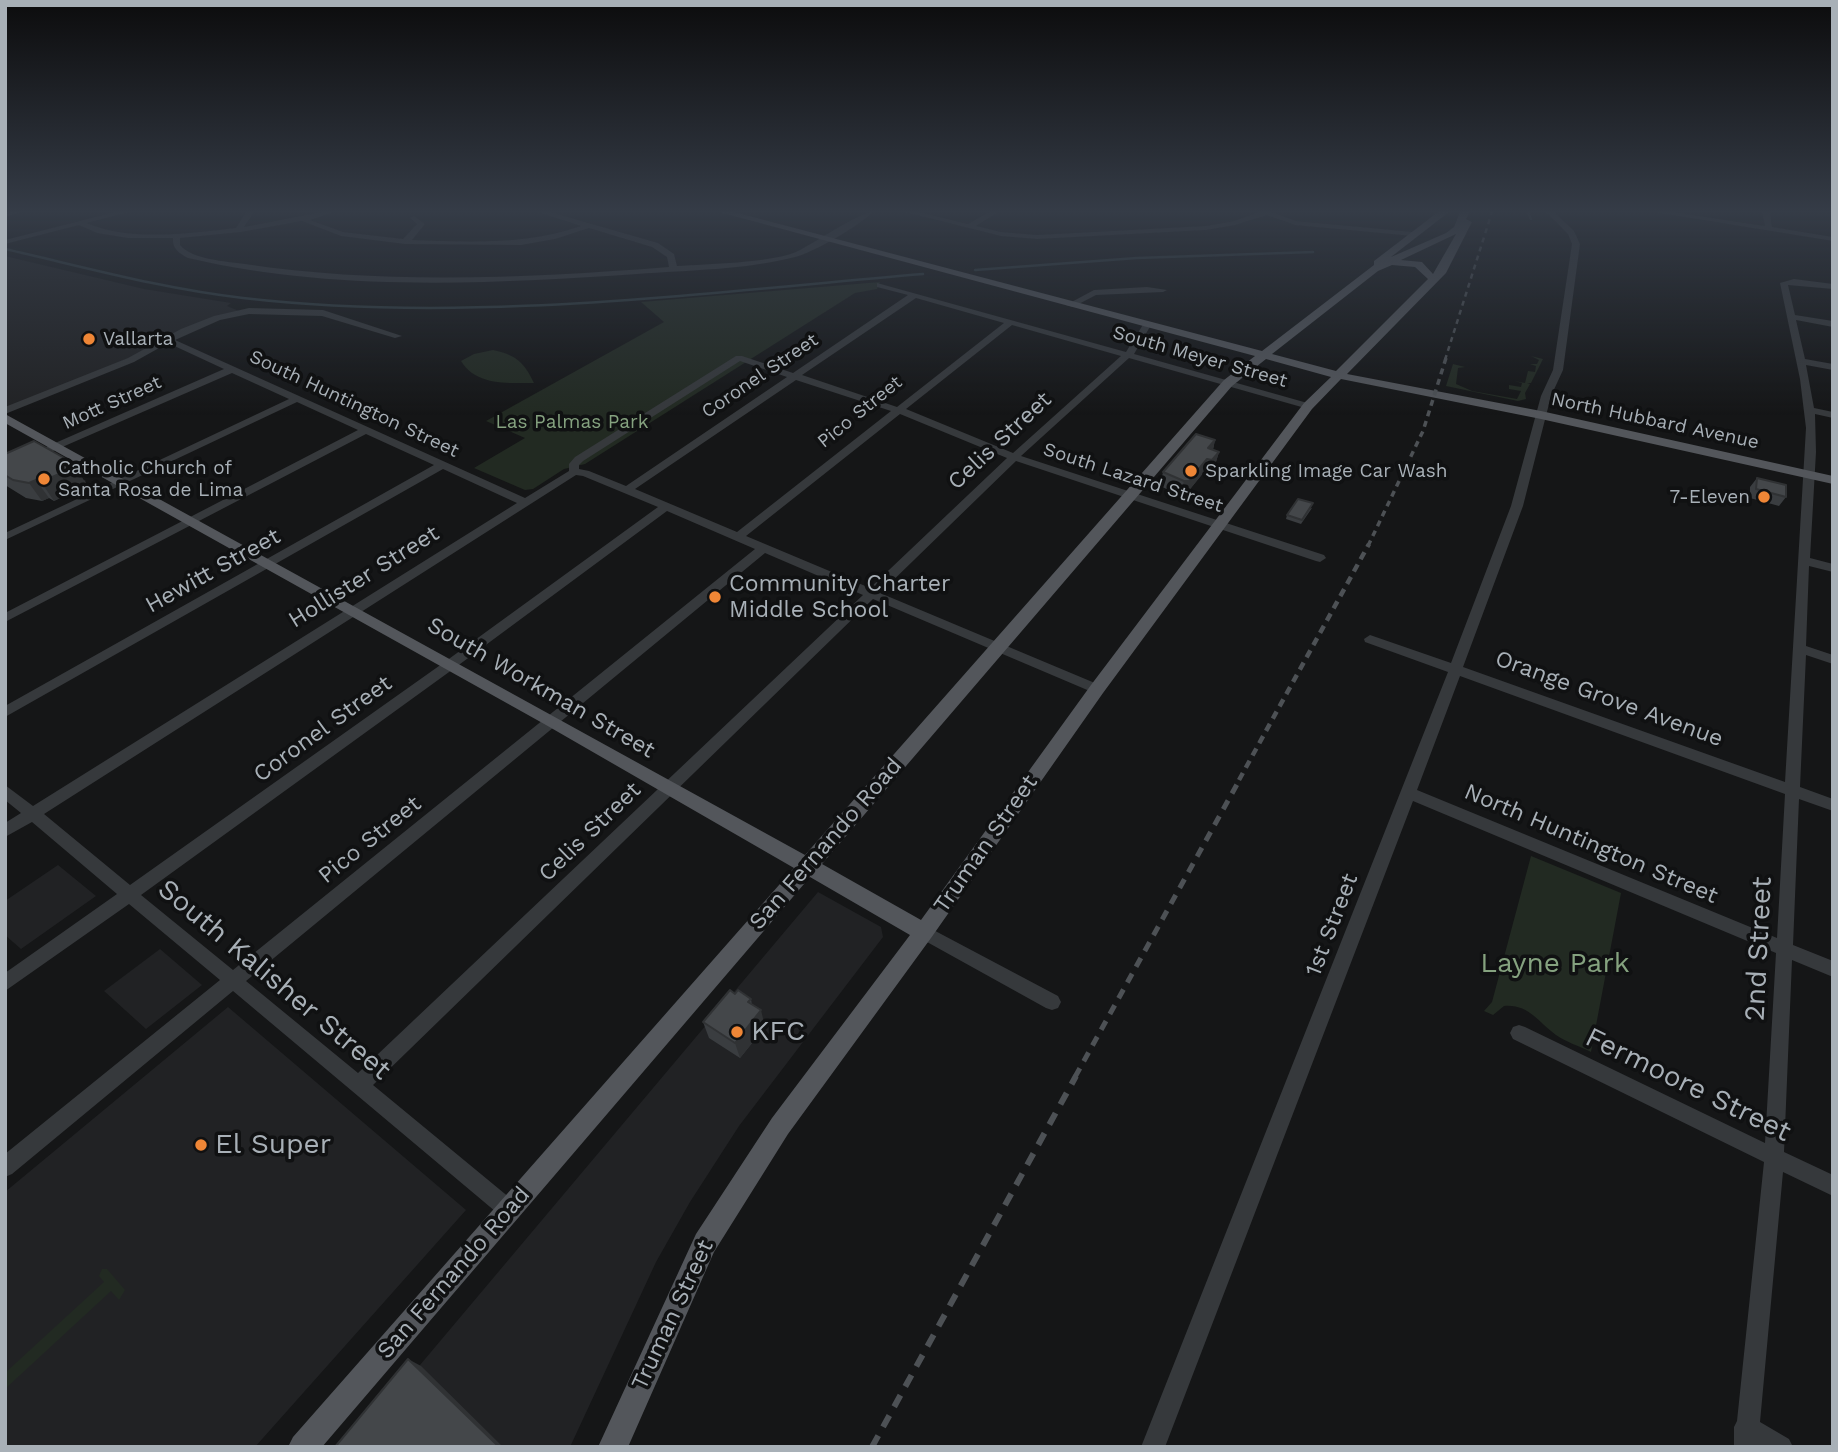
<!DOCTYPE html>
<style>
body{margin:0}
#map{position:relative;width:1838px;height:1452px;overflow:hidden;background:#151617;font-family:"Work Sans",sans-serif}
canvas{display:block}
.frame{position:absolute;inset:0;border:7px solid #a8b0b7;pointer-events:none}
</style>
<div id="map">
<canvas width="1838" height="1452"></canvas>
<div class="frame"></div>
</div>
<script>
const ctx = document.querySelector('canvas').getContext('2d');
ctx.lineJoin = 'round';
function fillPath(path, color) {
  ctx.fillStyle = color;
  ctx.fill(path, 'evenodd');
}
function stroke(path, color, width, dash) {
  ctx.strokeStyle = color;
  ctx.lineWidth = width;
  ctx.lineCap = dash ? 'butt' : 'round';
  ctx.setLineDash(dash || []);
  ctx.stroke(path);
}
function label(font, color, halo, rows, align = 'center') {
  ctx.font = font + ' "Work Sans",sans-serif';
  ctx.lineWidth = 7;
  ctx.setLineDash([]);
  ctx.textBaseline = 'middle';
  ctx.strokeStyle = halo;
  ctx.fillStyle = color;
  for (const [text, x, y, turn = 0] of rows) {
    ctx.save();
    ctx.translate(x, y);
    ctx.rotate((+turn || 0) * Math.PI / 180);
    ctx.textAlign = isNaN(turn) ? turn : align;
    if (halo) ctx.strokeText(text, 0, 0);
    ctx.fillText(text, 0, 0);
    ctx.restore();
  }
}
fillPath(new Path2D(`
 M5 256 144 289 231 303 227 306 239 311 5 411Z
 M58 865 96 896 21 949 5 935V901Z
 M818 892 881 927 883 937 739 1126 690 1202 656 1262 570 1447H351Z
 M160 949 202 985 146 1029 104 991Z
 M228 1007 466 1210 255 1447H5V1192Z`), '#212224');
fillPath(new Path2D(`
 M880 282 877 289 855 293 585 464 564 469 533 489 525 490 474 468 525 438 486 421 664 322 641 302Z
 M493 350C516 355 524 362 534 383 508 383 476 386 461 361L474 354Z
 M1531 356 1543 359 1531 383H1527L1530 384 1525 393 1526 399 1518 401 1446 386 1453 364 1465 367 1458 368 1456 384 1472 391 1517 399 1521 391 1509 389V385L1521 387 1522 383 1514 381 1525 383 1528 371 1535 372 1536 366 1530 364H1537L1539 360Z
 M1531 856 1621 893 1591 1052C1579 1046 1566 1042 1556 1035 1538 1022 1529 1004 1504 1006L1493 1015 1484 1011 1492 1002Z
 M102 1269H107L125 1290 119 1300 111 1291 5 1389V1373L104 1282 99 1276Z`), '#222a22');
stroke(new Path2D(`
 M1528 212 1531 219
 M5 249C84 267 163 289 243 298 469 324 698 293 923 274
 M975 270 1137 258 1313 252`), '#2f3c40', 2.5);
fillPath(new Path2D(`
 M115 212H128L87 223C129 242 191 233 236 228L246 212H254L244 227 322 212H334L310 220 343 232 403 239 417 224 410 218 414 216 425 224 412 240C470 242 526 245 581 226L538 212H550L658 243 674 254 677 266C707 264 769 263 796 252 813 244 859 212 873 212 860 225 813 253 795 257 745 270 689 270 637 274 489 284 334 292 188 258 179 253 172 249 173 238H128L97 233 79 225 5 244V240ZM302 221 341 236 405 244 521 245 555 239 589 228 652 247 667 257 669 267C528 278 384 285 245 264 225 261 193 260 180 245V238L241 232Z
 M905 212H918L968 224 989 212H998L976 226 1001 232 1037 235 1206 226 1234 221 1260 212H1271L1296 221 1413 232 1417 234 1413 236 1295 225 1267 215 1235 225 1206 230 1037 239 1001 236Z
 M1546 212H1554L1574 231 1580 244 1563 370 1551 396 1523 506 1463 667 1785 782 1806 428 1800 379 1780 283 1794 279 1833 284V289L1788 285 1795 315 1833 321V327L1796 320 1805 359 1833 364V370L1806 365 1814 408 1833 412V418L1815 414 1816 452 1810 558 1833 564V572L1809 566 1806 646 1833 655V664L1806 655 1800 787 1833 799V811L1799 799 1793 945 1833 961V977L1792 960 1784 1152 1833 1175V1196L1783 1172 1760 1422 1789 1439 1793 1447H1734V1427L1737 1421 1764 1162 1513 1039 1510 1033 1513 1027 1519 1025 1525 1027 1765 1143 1776 953 1413 801 1165 1447H1141L1448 672 1365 642 1364 639 1370 635 1451 663 1511 506 1541 396 1553 370 1572 244 1568 234ZM1460 676 1785 794 1777 938 1417 790Z
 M1654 212H1672L1765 226 1762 212H1770L1772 227 1833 237V241Z
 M877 283 1126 352 1144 323H1150L1151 325 1134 354 1311 404V408H1305L1129 358 1021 456 1324 555 1326 558 1320 562 1316 561 1016 461 880 593 1102 686 1104 689 1102 692H1092L873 599 373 1085 516 1203 519 1210 516 1217 509 1220 502 1217 233 991 12 1174 5 1177V1154L220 980 129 904 5 991V973L117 894 32 822 5 837V823L21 813 5 800V785L33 806 517 503 443 469 5 717V706L434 465 366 434 5 622V613L358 430 297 402 5 540V533L289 399 232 373 5 472V465L224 369 168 343 134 362 5 414V407L128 358 181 329 214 316 249 308 323 310 402 336 395 338 322 316 249 314 220 320 175 340 525 498 569 471V464L575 457 736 356H742L793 373 908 295 877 287ZM916 298 1004 323 897 407 802 375ZM1012 325 1121 356 1013 453 906 409ZM740 361 787 377 626 486 589 471 579 469V465L583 461ZM796 380 891 411 737 532 635 489ZM900 414 1007 458 870 588 746 536ZM576 475 583 476 658 507 446 661 130 885 44 814ZM667 511 755 549 233 970 141 895 456 667ZM765 553 863 595 358 1073 246 981Z
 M1147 287 1167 290 1163 292 1096 295 1073 307 1066 305 1094 290Z
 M924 925 1058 996 1061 1002 1058 1008 1052 1010 1046 1008 918 937 916 932 918 927Z`), '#36393c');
fillPath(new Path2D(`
 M5 212H20L5 217Z
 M719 212H734L1262 351 1374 265V261L1438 212H1449L1391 257 1446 233 1454 227 1460 212H1470L1466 219 1472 222 1446 273 1347 374 1541 411 1833 476V484L1541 419 1341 379 1312 409 1103 693 931 938 788 1134 714 1252 628 1447H598L696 1234 772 1118 910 935 810 877 322 1447H288L293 1437 794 868 546 725 5 423V414L805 855 1224 380 1255 356ZM1456 234 1433 274 1422 262 1401 260ZM1392 265 1415 267 1428 279 1336 371 1272 354 1378 271ZM1266 359 1331 377 1304 403 1091 685 921 920 822 864 1232 386Z`), '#53565b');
stroke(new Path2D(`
 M1445 360 1492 212`), '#4d5155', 2.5, [5, 4.5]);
stroke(new Path2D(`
 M1368 546 1423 431 1446 358`), '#4d5155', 3.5, [6, 5]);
stroke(new Path2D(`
 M1239 780 1369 544`), '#4d5155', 4.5, [8, 6]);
stroke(new Path2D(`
 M1075 1077 1240 779`), '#4d5155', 5, [10, 8]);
stroke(new Path2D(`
 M872 1447 1076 1076`), '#4d5155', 6, [13, 10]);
fillPath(new Path2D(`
 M1215 440 1213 450 1219 452 1215 465 1208 474 1204 472 1186 494 1180 495 1160 486 1163 472Z
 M5 454 86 481H85L87 485 54 501 49 498 42 501 26 498 5 485Z
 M1757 478 1786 497 1779 506 1750 498V487Z
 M1312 508 1301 524 1286 519 1287 515Z
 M751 999 752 1005 765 1027 740 1058 709 1038 703 1022Z`), '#3a3d40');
fillPath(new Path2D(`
 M1215 440 1212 453 1207 459 1204 472 1186 494 1180 495 1184 481Z
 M1219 452 1215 465 1208 474 1212 460Z
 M73 463 87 485 54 501 41 482Z
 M36 480 49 498 42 501 29 483Z
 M761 1010 765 1027 740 1058 735 1043Z
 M408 1359 421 1366 503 1447H496Z`), '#303234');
const building = new Path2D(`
 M1196 434 1215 440 1208 448 1219 452 1212 460 1207 459 1189 481H1184L1163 472Z
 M34 441 73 463 70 464 75 467 41 482 36 480 29 483 13 480 5 475V454Z
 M1757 478 1786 485V497L1756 489Z
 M1298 499 1313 503 1302 520 1287 515Z
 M730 990 735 994 738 990 751 999 748 1002 761 1010 735 1043 703 1022Z
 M408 1359 497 1445 496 1447H335Z`);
fillPath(building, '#44474a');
stroke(building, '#303234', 2);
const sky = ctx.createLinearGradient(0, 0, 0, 415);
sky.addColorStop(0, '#0c0c0d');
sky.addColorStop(0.51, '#353c47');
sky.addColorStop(1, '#353c4700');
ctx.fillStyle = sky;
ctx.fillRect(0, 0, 1838, 415);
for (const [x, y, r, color] of [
 [89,339,7,"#ef8636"],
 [1191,471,7,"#ef8636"],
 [44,479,7,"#ef8636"],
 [1764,497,7,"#ef8636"],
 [715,597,7,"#ef8636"],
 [737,1032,7,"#ef8636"],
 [201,1145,7,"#ef8636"]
]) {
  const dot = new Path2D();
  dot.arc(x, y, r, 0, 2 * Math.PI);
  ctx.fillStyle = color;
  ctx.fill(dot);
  stroke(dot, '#101112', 2.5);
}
label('19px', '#a8b0b7', '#101112', [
 ["Vallarta",103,339],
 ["Catholic Church of",58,468],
 ["Santa Rosa de Lima",58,490],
 ["Sparkling Image Car Wash",1205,471],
 ["7-Eleven",1750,497,"right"]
], 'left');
label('19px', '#a8b0b7', '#101112', [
 ["South Meyer Street",1200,357,16],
 ["Coronel Street",760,376,-34],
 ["Mott Street",112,403,-24],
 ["South Huntington Street",354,404,25],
 ["Pico Street",860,412,-39],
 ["North Hubbard Avenue",1655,421,12],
 ["South Lazard Street",1133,478,18]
]);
label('19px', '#85a27f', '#101112', [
 ["Las Palmas Park",572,422]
]);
label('23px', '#a8b0b7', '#101112', [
 ["Celis Street",1000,441,-43],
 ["Hewitt Street",213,571,-29],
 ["Hollister Street",364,577,-32],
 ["South Workman Street",541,688,30],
 ["Orange Grove Avenue",1609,699,20],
 ["Coronel Street",323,729,-36],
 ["Celis Street",590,832,-44],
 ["Pico Street",370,840,-39],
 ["San Fernando Road",826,844,-49],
 ["Truman Street",986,844,-55],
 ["North Huntington Street",1591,844,23],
 ["1st Street",1332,925,-69],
 ["San Fernando Road",454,1273,-49],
 ["Truman Street",673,1315,-65]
]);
label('23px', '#a8b0b7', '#101112', [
 ["Community Charter",729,584],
 ["Middle School",729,610]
], 'left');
label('28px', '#a8b0b7', '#101112', [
 ["2nd Street",1759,949,-87],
 ["South Kalisher Street",274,980,40],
 ["Fermoore Street",1688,1085,26]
]);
label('28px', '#85a27f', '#101112', [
 ["Layne Park",1555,964]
]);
label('28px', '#a8b0b7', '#101112', [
 ["KFC",751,1032],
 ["El Super",215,1145]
], 'left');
</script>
